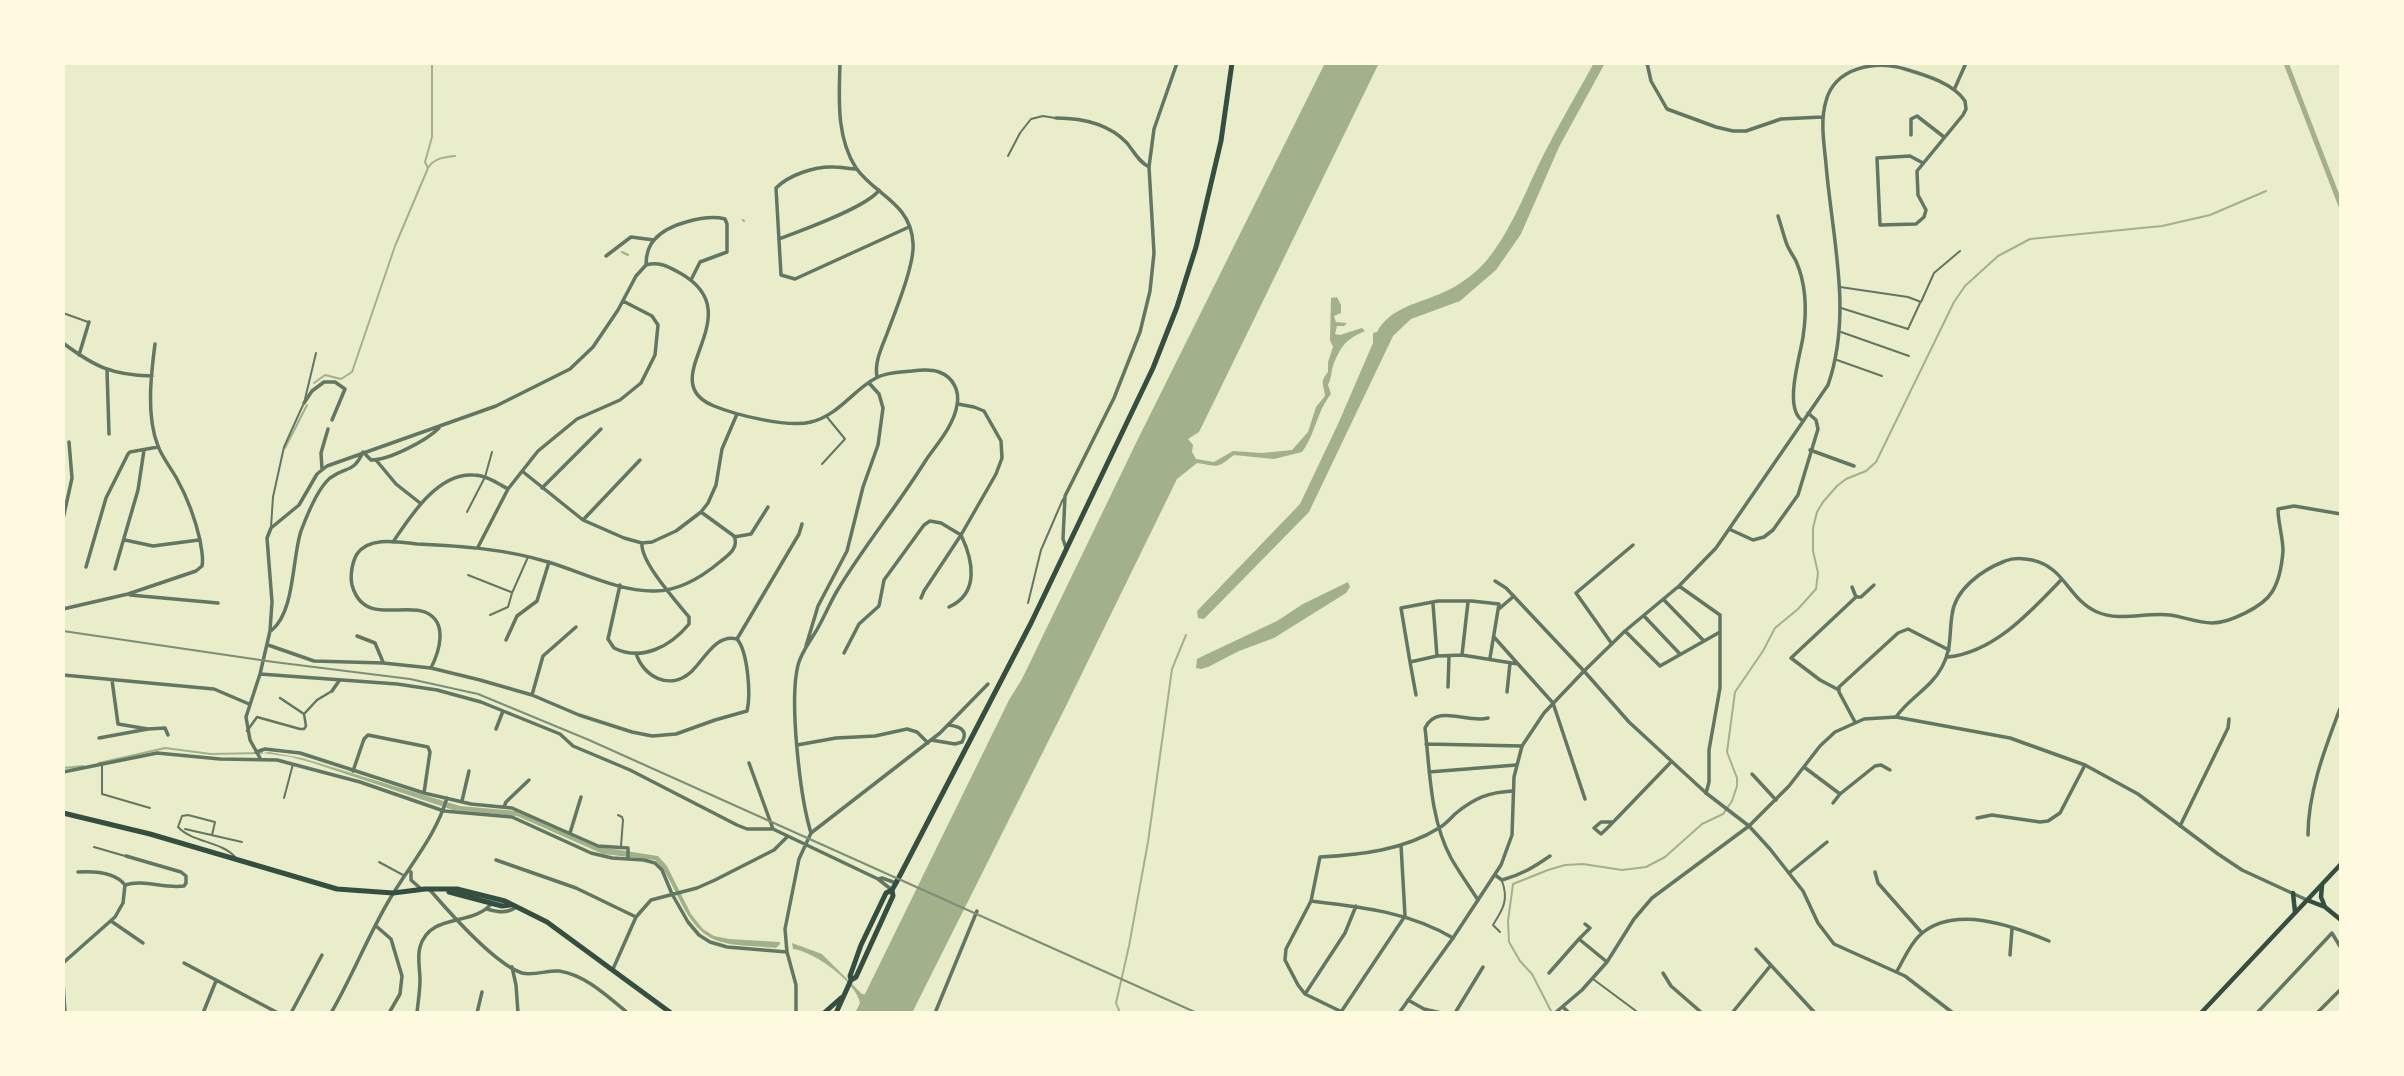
<!DOCTYPE html>
<style>
body{margin:0}
#map{position:relative;width:2404px;height:1076px;overflow:hidden;background:#e9edc9;font-family:Roboto,sans-serif}
canvas{display:block}
.frame{position:absolute;inset:0;border:65px solid #fefae0;pointer-events:none}
</style>
<div id="map">
<canvas width="2404" height="1076"></canvas>
<div class="frame"></div>
</div>
<script>
const ctx = document.querySelector('canvas').getContext('2d');
ctx.lineJoin = 'round';
function fillPath(path, color) {
  ctx.fillStyle = color;
  ctx.fill(path, 'evenodd');
}
function stroke(path, color, width, dash) {
  ctx.strokeStyle = color;
  ctx.lineWidth = width;
  ctx.lineCap = dash ? 'butt' : 'round';
  ctx.setLineDash(dash || []);
  ctx.stroke(path);
}
fillPath(new Path2D(`
 M1325 63H1379L1204 422 1199 432 1188 439 1193 445 1192 452 1196 459 1214 462 1233 451 1262 453 1292 450 1308 432 1316 407 1325 396C1324 383 1319 383 1328 372V362L1333 347 1330 340 1331 298 1337 297 1341 305V313L1334 316 1336 322 1347 323 1344 326H1337L1335 334 1340 335 1362 328 1365 331C1347 339 1342 344 1334 363 1331 370 1332 378 1328 385L1331 394C1317 411 1315 435 1302 452L1274 459 1234 455C1215 470 1219 466 1197 463L1177 479 1068 702 912 1013H855L860 1003C856 982 815 952 793 949L792 943 822 954 862 994H865L1009 700 1022 679 1136 443Z
 M1594 63H1605L1559 147 1521 234 1496 270 1460 301 1411 319 1393 336 1309 512 1204 619 1198 618 1197 611 1300 504 1338 424 1373 343V333L1377 332C1390 307 1421 303 1444 292 1460 285 1476 273 1487 260 1509 233 1523 198 1538 166 1555 131 1575 97 1594 63Z
 M1348 582 1350 587 1346 593 1274 638 1239 651 1208 667 1201 669 1196 668 1197 659 1203 656 1277 621 1303 604Z
 M269 752 302 758 460 806 517 811 594 846 658 856 667 866 691 914 703 929 714 936 729 939 780 942V944L776 948C723 943 704 950 678 897 671 884 666 870 655 860L603 854 517 816 453 810 313 763 291 757 263 753Z`), '#a3b18a');
stroke(new Path2D(`
 M428 168 425 162 432 137V63
 M743 220 744 221
 M622 252 628 255
 M314 383 325 375 341 379 352 372 395 246 428 168C434 158 445 157 455 156
 M285 448 307 405
 M99 763 165 748 211 754 262 753
 M63 768 83 766
 M1120 1013 1116 1003 1129 946 1148 842 1172 669 1186 635
 M1552 1013 1532 974 1520 961 1509 942 1508 921 1513 884 1548 870 1565 865 1583 864 1622 870 1646 867 1665 857 1702 824 1723 814 1732 801 1737 786V778L1727 752 1735 692 1763 651 1775 628 1798 609 1816 589 1818 573 1813 551V528L1817 512 1823 502 1837 486 1846 479 1866 471 1876 462 1954 302 1965 286 1998 256 2030 239 2162 226 2210 215 2266 191`), '#a3b18a', 2);
stroke(new Path2D(`
 M2286 63 2341 206`), '#a3b18a', 5);
stroke(new Path2D(`
 M1008 156 1020 133 1031 119 1043 116 1055 118
 M1840 287 1908 297 1921 302 1934 273 1960 251
 M1841 308 1908 329 1920 303
 M63 313 88 322
 M1841 332 1909 356
 M1837 360 1882 376
 M305 399 316 353
 M822 464 845 439 827 417
 M467 512 485 477 492 452
 M271 527 273 497 284 447 303 405
 M468 575 511 592
 M1028 603 1041 550 1063 499
 M490 615 508 607 512 593 528 557
 M102 766V794L150 808
 M284 798 293 764
 M618 815 622 817 623 820 621 846
 M185 829 242 842
 M212 835 215 822 188 815 182 816 178 827C193 843 221 841 235 857
 M94 847 125 856
 M379 862 403 875
 M1500 932 1493 925C1503 909 1509 900 1502 881
 M1593 979 1636 1011`), '#617663', 2);
stroke(new Path2D(`
 M280 698 304 714
 M247 731 257 717 300 729H304L306 726 304 714 317 700 332 691`), '#617663', 2.5);
stroke(new Path2D(`
 M840 63C839 98 836 137 856 168 875 195 911 203 913 243 915 263 896 310 888 331 883 345 874 361 877 377
 M1647 63 1651 81 1667 109 1716 127 1733 131H1746L1781 119 1822 117
 M1954 90 1966 63
 M1056 118C1081 118 1109 124 1127 143 1134 152 1139 162 1149 167
 M1911 135V119L1917 116 1944 137
 M857 169C849 169 842 167 834 167 815 166 789 175 776 188L781 275 795 279 909 227
 M1778 216C1781 225 1783 233 1786 242 1788 249 1793 255 1796 261 1807 286 1807 311 1803 337 1800 357 1783 409 1803 421
 M779 239C800 231 868 207 879 190
 M606 256 631 237 654 240
 M646 265C659 261 669 267 680 273 755 315 650 380 714 406 736 415 788 428 811 422 839 415 853 390 876 378 886 372 901 372 912 371 920 370 931 369 939 372 953 377 960 391 957 405 954 425 937 444 926 460 898 505 864 546 837 591 831 601 826 613 820 624 813 638 802 650 798 665 789 701 800 797 811 833
 M646 265C646 256 648 246 655 239 668 224 706 214 725 219L727 224V252L700 262 691 280
 M63 343C95 367 112 375 152 376
 M79 355 89 322
 M107 370 109 434
 M304 403 312 391 324 382H335L345 389 332 420
 M1810 450 1854 466
 M376 460 396 484 420 503
 M322 469 321 453 328 429
 M522 471 583 520 624 538 642 543 652 542 676 531 701 512 708 503 716 485 722 449 737 414
 M542 488 601 429
 M63 519 72 478 69 442
 M583 520 640 460
 M1729 529 1753 540 1764 537 1773 530 1798 495 1818 429 1816 420 1808 413
 M734 537 751 534 768 507
 M125 540 153 546 199 540
 M393 542C410 517 437 473 473 475 486 475 497 483 508 489
 M478 547 508 489 538 451 577 419 620 400 641 383 655 355 658 325 652 316 623 301
 M1066 548 1063 539 1065 496 1114 398 1140 332 1150 291 1154 253 1149 167 1154 129 1177 63
 M86 567 106 498 128 454 130 452 158 447
 M115 569 138 490 144 450
 M1495 581 1506 588 1584 671 1625 631 1679 586 1716 548 1828 385C1853 313 1832 238 1826 164 1824 143 1820 121 1826 101 1835 67 1876 60 1905 69 1925 75 1953 83 1965 101L1966 109 1963 115 1917 171 1918 195 1926 210 1924 217 1916 224 1880 225 1877 158 1910 156 1923 163
 M620 585 608 639 614 648C642 662 671 646 689 624V617C677 602 640 562 642 543
 M1679 586 1720 615V688L1709 750V782L1706 793
 M1852 587 1856 597H1861L1874 585
 M130 595 218 603
 M921 598 924 591 961 535 996 474 1002 458 1001 441 984 411 974 407 958 404
 M1664 600 1703 640
 M1433 604 1437 656
 M1500 608 1514 596
 M63 609 128 594 196 571 202 566C204 557 201 549 200 540 195 518 188 499 177 479 171 468 162 457 158 446 146 416 151 375 155 344
 M1644 616 1680 654
 M272 630C295 611 292 558 301 531 307 515 317 489 330 478 346 466 353 474 363 452L371 460C389 460 426 441 439 428
 M1625 631 1660 666 1720 632
 M357 636 375 643 383 662
 M1494 637 1518 664
 M737 639 799 534 802 524
 M506 640 517 616 537 601 549 562
 M1612 644 1576 593 1633 545
 M268 645 314 661 383 663 431 668 480 680 532 695 579 715 632 732 652 736 676 734 715 720 747 711C751 695 748 652 737 639 716 633 704 660 691 672 670 691 643 677 636 653
 M806 646 818 606 847 551 863 487 878 445 883 408 879 394 869 383
 M844 653 859 624 879 606 884 580 924 525 930 521 941 523 961 535C973 560 980 593 949 607
 M1462 655 1468 602
 M1948 657C1995 652 2031 611 2062 579
 M1410 662 1401 608 1438 601H1472L1499 604 1490 658
 M431 668C439 652 449 622 425 612 402 603 363 625 352 585 350 576 352 562 357 554 369 536 399 542 417 544 462 546 505 549 548 562 582 572 619 592 655 591 680 591 702 577 721 561 730 554 739 547 734 536L701 512
 M260 674 397 684 437 690 481 702 560 734 573 746 630 770 737 825 747 829H773L878 879 892 890
 M63 675 214 689 249 704
 M112 680 118 724 148 729
 M1448 687 1449 656
 M1837 689 1820 680 1791 658 1856 597
 M332 691 339 681
 M1507 692 1510 663
 M532 695 543 656 576 627
 M1416 695 1410 662 1437 656 1462 655 1518 664 1553 703 1585 799
 M1896 717C1909 698 1931 688 1942 667 1952 649 1949 634 1952 615 1955 589 1982 570 2005 561 2014 557 2023 558 2032 560 2065 567 2068 599 2097 612 2120 622 2146 612 2170 615 2184 617 2198 623 2212 623 2229 623 2263 607 2272 592 2279 581 2282 564 2283 551 2283 537 2278 523 2278 509L2294 506 2341 514
 M1855 722 1839 692V687L1898 633 1908 629 1949 650
 M496 729 503 711
 M99 738 148 729 165 728 168 735
 M931 740 955 744 962 742C969 730 959 726 948 725
 M1426 744 1522 746
 M797 745 836 738 875 736 907 729 917 732 928 743
 M256 752 265 749 300 753 424 793 471 804 512 808 598 846 628 848V859
 M260 758 250 740 246 717 260 674 270 631 272 602 267 538 271 528 299 505 317 474 327 466 496 406 570 369 593 347 618 310 636 276 646 265
 M749 763 773 829
 M1804 767 1840 794
 M353 771 364 739 368 735 428 747 430 752 424 793
 M63 772 157 753 220 759 277 760 360 782 444 811 512 817 591 853 612 858 644 860 655 863 662 870 672 894 688 922 699 935 710 942 727 947 787 952
 M1429 772 1516 765
 M1752 774 1776 800
 M462 801 469 771
 M1833 803 1840 794 1875 766 1881 765 1890 770
 M504 807 506 802 529 780
 M1977 818 1992 815 2040 822 2048 821 2060 813 2085 765
 M1613 822H1601L1594 828 1601 834C1608 828 1614 821 1620 815L1671 762
 M2180 826 2228 728 2229 719
 M570 833 581 797
 M2308 835C2308 791 2326 746 2341 706
 M496 860 576 888 636 917
 M78 872C94 871 115 872 125 885
 M411 872V880L420 888
 M1875 872 1878 883 1922 933
 M1789 873 1827 842
 M1495 875 1502 880C1521 875 1534 867 1550 856
 M878 879 882 878 896 883
 M430 890C449 912 495 964 522 973 534 976 547 970 559 971 586 975 608 997 628 1013
 M1478 900C1469 886 1459 872 1451 858 1430 819 1430 771 1425 728 1437 703 1468 724 1488 718
 M1311 901C1362 907 1409 912 1453 938
 M487 909C497 912 507 914 516 907
 M111 921 143 943
 M376 926 391 939 402 976 400 994 389 1013
 M1579 939 1590 928 1585 924
 M1756 949 1815 1013
 M2010 955 2012 929
 M63 963 115 917 123 903 125 885C144 879 164 889 184 886L186 883V876L181 872 126 856
 M184 963 278 1013
 M512 967 516 985 518 1013
 M613 969 636 917 651 900 697 888 715 880 774 850 787 837
 M1897 971C1904 959 1910 944 1920 935 1954 904 2013 926 2049 941
 M1549 973 1579 939 1607 962
 M1663 973 1671 986 1702 1013
 M63 981 65 1013
 M1305 994 1345 933 1356 906
 M1408 1000 1424 1009 1441 1013
 M1563 1007 1569 1013
 M1341 1012 1405 916 1401 845
 M203 1013 216 981
 M291 1013 322 955
 M331 1013C352 977 367 938 388 902 408 867 435 838 447 798
 M477 1013 482 992
 M796 1013V985L787 952 785 929 799 859 811 833 940 733 988 684
 M935 1013 977 911
 M1344 1013 1305 994 1298 985 1285 960 1286 949 1311 901 1320 857C1360 855 1404 850 1439 828 1445 825 1450 819 1455 814 1474 798 1489 792 1513 791
 M1455 1013 1483 967
 M1555 1013 1582 990 1607 962 1634 919 1652 898 1749 826
 M1732 1013 1771 965
 M2257 1013 2332 933 2341 948
 M2317 1013 2341 989`), '#617663', 3.5);
stroke(new Path2D(`
 M1749 826 1789 786 1820 746 1835 732 1864 719 1896 717 2010 738 2085 765 2138 794 2218 854 2242 870 2307 900
 M417 1013C418 1002 420 991 420 980 420 969 417 957 420 947 430 912 473 927 492 903
 M1399 1013 1453 938 1501 865 1512 835 1514 777 1522 746 1544 713 1584 671 1629 722 1706 793 1749 826 1770 849 1803 891 1818 923 1834 944 1905 976 1953 1013`), '#617663', 3.5);
stroke(new Path2D(`
 M2322 885 2321 897 2325 907
 M2293 893 2295 912
 M2307 900 2325 907 2341 920
 M2201 1013 2341 864`), '#344e41', 4.5);
stroke(new Path2D(`
 M63 813 150 834 337 889 393 893 425 889H457L505 901 547 922 671 1013
 M449 892 502 906 510 905
 M851 980 850 976 861 945 886 893 892 890 896 883 1031 623 1153 368 1177 307 1196 247 1221 141 1232 63
 M824 1013 841 998
 M836 1013 851 980 856 977 893 896 892 890`), '#344e41', 5);
stroke(new Path2D(`
 M63 631 274 662 410 679 478 694 589 740 1197 1013`), '#7c8e77', 2);
</script>
